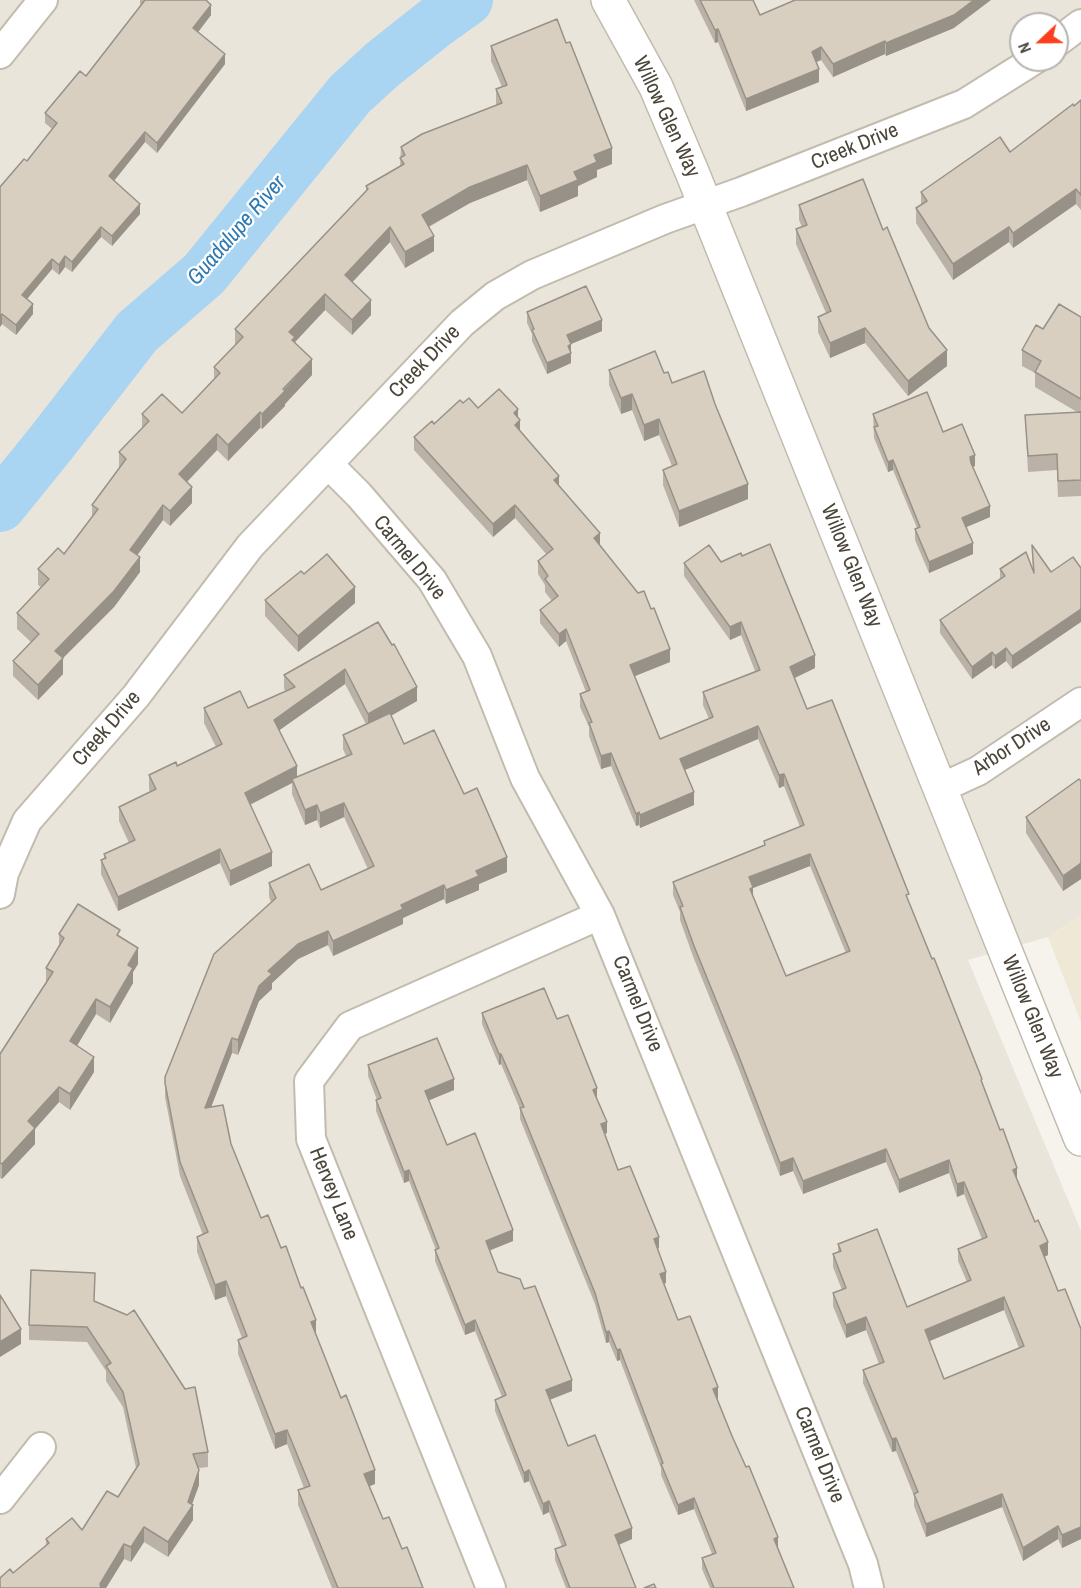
<!DOCTYPE html>
<style>
body{margin:0}
#map{position:relative;width:1081px;height:1588px;overflow:hidden;background:#f6f3ec;font-family:"Archivo Narrow",sans-serif}
canvas{display:block}
.north{position:absolute;left:1009px;top:12px;width:60px;height:60px;box-sizing:border-box;background:#fff;border:2px solid #b7b4b0;border-radius:50%;rotate:248deg;font-size:16px;font-weight:700;line-height:24px;text-align:center;color:#4b4439}
.north::after{content:'';display:block;margin:auto;width:21px;height:27px;background:#fc3f1d;clip-path:polygon(50% 0,100% 100%,50% 72%,0 100%)}
</style>
<div id="map">
<canvas width="1081" height="1588"></canvas>
<div class="north">N</div>
</div>
<script>
const ctx = document.querySelector('canvas').getContext('2d');
ctx.lineJoin = 'round';
function fillPath(path, color) {
  ctx.fillStyle = color;
  ctx.fill(path, 'evenodd');
}
function stroke(path, color, width, dash) {
  ctx.strokeStyle = color;
  ctx.lineWidth = width;
  ctx.lineCap = dash ? 'butt' : 'round';
  ctx.setLineDash(dash || []);
  ctx.stroke(path);
}
function label(font, color, halo, rows, align = 'center') {
  ctx.font = font + ' "Archivo Narrow",sans-serif';
  ctx.lineWidth = 4.5;
  ctx.setLineDash([]);
  ctx.textBaseline = 'middle';
  ctx.strokeStyle = halo;
  ctx.fillStyle = color;
  for (const [text, x, y, turn = 0] of rows) {
    ctx.save();
    ctx.translate(x, y);
    ctx.rotate((+turn || 0) * Math.PI / 180);
    ctx.textAlign = isNaN(turn) ? turn : align;
    if (halo) ctx.strokeText(text, 0, 0);
    ctx.fillText(text, 0, 0);
    ctx.restore();
  }
}
fillPath(new Path2D(`
 M0 0H1081V915L1048 937 968 960 1081 1231V1588H0ZM1021 24H1057V60H1021Z`), '#eae5da');
fillPath(new Path2D(`
 M1081 915V1022L1048 937Z`), '#efe8d6');
stroke(new Path2D(`
 M0 506 51 443 137 332 204 274 350 94 383 64 436 22 467 0`), '#a9d4f2', 52);
const minor = new Path2D(`
 M1057 42 1081 24
 M0 54 43 0
 M328 464 359 495 432 580 477 656 525 778 600 915 863 1564 869 1588
 M941 788 978 771 1081 702
 M0 894 4 873 27 821 136 696 250 546 462 323 495 296 532 275 665 219 741 192 964 104 1034 60
 M0 1499 41 1447
 M491 1588 311 1139 309 1081 350 1026 600 915`);
const tertiary = new Path2D(`
 M608 0 656 87 692 172 1081 1139`);
stroke(minor, '#c2bbae', 32);
stroke(tertiary, '#c2bbae', 36);
stroke(minor, '#fff', 28);
stroke(tertiary, '#fff', 33);
fillPath(new Path2D(`
 M140 0H206L211 15 197 32 225 64 157 153 145 142 114 181 140 214 112 246 101 237 72 272 65 267 59 275 52 269 27 299 33 314 16 335 2 324 0 327 27 161 52 129 45 123V113L86 76 142 5 140 4Z
 M694 0H753L760 15 954 28 886 56 885 54 833 77 821 60 816 62 819 82 746 111 718 42 715 43Z
 M491 46 612 164 597 170V177L578 186V196L540 212 527 180 470 203 429 227 434 251 405 268 390 242 352 282 371 315 352 335 325 310 295 342 312 375 285 404V406L262 429 260 428 228 461 217 450 187 482 192 503 170 526 163 520 137 555 140 572 114 607 63 658V674L38 700 13 676V661L31 642 17 629V613L41 587 38 585V569L64 554 92 517V505L119 468V452L142 428V414L182 413 214 379V367L235 345V329L366 192V186L400 166 401 147 496 105V89L502 87 491 61Z
 M1081 100V210L1076 204 1013 248 1009 242 953 280 916 223V208L921 205V192L1010 152Z
 M799 205 883 230 947 366 908 396 865 343 830 358 818 332V317L826 313 796 244V229L802 227 799 220Z
 M527 312 602 331 571 344V363L547 374 532 341V334L527 323Z
 M1081 317V496L1058 497 1057 470 1028 472 1025 415 1077 412 1035 387V373L1022 366V350L1043 329Z
 M609 370 664 373 672 383 748 499 679 527 663 485V470L672 466 659 435 644 441 632 410 621 414 609 385Z
 M463 403 478 408 518 417 520 431 600 545 670 662 635 676 660 739 709 719 703 705V692L755 671 741 635 730 640 684 576V563L721 562 742 556 815 668 795 678 807 709 909 903 982 1085 1017 1180 1048 1255 1044 1257 1058 1291 1081 1329V1539L1062 1548 1058 1539 1023 1561 1002 1507 926 1537 914 1506V1496L896 1451 892 1452 863 1383V1370L879 1364 866 1330 846 1338 833 1306V1293L842 1290 833 1267V1254L838 1252V1244L907 1307 967 1282 958 1261V1249L982 1239 964 1194 957 1197 949 1173 899 1193 886 1162 803 1194 793 1171 780 1176 738 1067 694 959 680 920V912L673 895V882L764 845V841L800 827 784 786 779 788 758 739 685 770 694 805 640 828 639 825 636 826 611 766 601 769 589 736V727L580 707V694L586 692 566 641 559 647 540 623V610L552 601 545 592V585L538 574V561L547 555 515 518 493 537 414 450V437ZM810 866 846 953 786 976 753 896V888ZM1004 1310 1019 1348 944 1379 929 1341Z
 M873 414 943 432 975 466 973 467 990 517 966 527 973 554 929 573 915 540V529L917 528 893 470 888 472 874 438Z
 M1032 545 1051 572 1012 669 1006 661 995 669 992 665 972 679 940 633V620L1000 578V569L1033 571Z
 M304 574 355 603 298 652 265 616V600Z
 M378 622 417 701 391 715 404 744 464 794 507 872 479 884V890L446 904 444 899 403 918V924L333 956 328 945 298 959 272 983V989L259 1001 238 1055 232 1053 211 1107 231 1144 261 1218 316 1334 375 1484 370 1486 383 1519 402 1549 423 1588H332L298 1505V1490L304 1488 287 1444 275 1449 238 1354V1340L242 1338 226 1296 215 1300 197 1252V1237L203 1235 180 1176 165 1097V1083L271 902 269 897V883L321 890 368 869 344 817 320 828 317 820 305 825 292 794V783L250 805 272 866 230 886 220 863 118 911 101 874V860L104 859V854L129 843 119 821V807L150 792 149 789V775L177 766 216 747 204 723V708H248L286 691 284 689V675ZM345 684 366 724 343 735V749L346 756 297 777 279 730Z
 M1081 781V879L1063 891 1026 833V817Z
 M59 934 120 938 138 964 133 972V983L110 1023 96 1014 77 1046 94 1072 70 1110 59 1102 35 1129V1144L2 1179 0 1178V1054L46 983V968L59 947Z
 M482 1013 557 1019 597 1099 607 1133 605 1134 618 1170 659 1248 657 1249 666 1283 664 1284 678 1320 718 1398 717 1399 778 1548 794 1588H710L702 1569V1558L712 1554 694 1509 678 1515 661 1475V1468L620 1360 617 1361 609 1342 606 1343 595 1304 520 1119V1109L501 1064 499 1065 482 1024Z
 M368 1065 454 1090 429 1100 447 1145 513 1241 490 1250 498 1272 524 1289 572 1391 550 1400 568 1446 632 1539 619 1545 636 1588H566L555 1560V1549L562 1547 549 1512 543 1515 529 1481 524 1483 495 1411V1400L502 1397 475 1331 465 1335 435 1261V1250H436L409 1181 404 1183 376 1111V1100H377L368 1076Z
 M95 1301 208 1452V1467L199 1468V1485L192 1504 193 1520 168 1557 144 1542 131 1562 124 1559 106 1588H0L13 1573 46 1545V1539L82 1530 118 1497 136 1468 123 1407 106 1381V1371L87 1342 29 1340V1325Z`), '#bab2a6');
fillPath(new Path2D(`
 M974 0H991L954 28 886 56V43Z
 M211 5V15L193 39V28Z
 M718 29V42L715 43V30Z
 M885 41V54L833 77V64Z
 M821 47V60L812 64V52Z
 M225 54V64L157 153V143Z
 M819 69V82L746 111V99Z
 M145 132V142L109 187V176Z
 M612 148V164L597 170V177L578 186V196L540 212V196L574 172 594 155Z
 M527 165V180L470 203 422 230V215L470 187Z
 M1076 189V204L1013 248V233Z
 M140 204V214L112 246V236Z
 M101 227V237L72 272V262Z
 M390 227V242L345 290V275Z
 M1009 227V242L953 280V264Z
 M434 236V251L405 268V252Z
 M65 256V267L59 275V265Z
 M52 259V269L22 305V295Z
 M325 294V310L295 342V353L289 332Z
 M371 300V315L352 335V320Z
 M33 304V314L16 335V325Z
 M2 314V324L0 327V316Z
 M602 320V331L571 344V363L547 374V363L567 335Z
 M865 328V343L830 358V343Z
 M947 350V366L908 396V381Z
 M312 359V375L285 404V406L262 429V414Z
 M632 394V410L621 414V398Z
 M518 409V422L520 420V433L515 437 514 413Z
 M260 412V428L228 461V445Z
 M659 419V435L644 441V425Z
 M217 434V450L179 490V474Z
 M975 455V466L970 468V457Z
 M893 460V470L888 472V462Z
 M559 476V489L554 480Z
 M748 484V499L679 527V511Z
 M192 487V503L170 526V511Z
 M163 505V520L130 565V550Z
 M515 505V518L493 537V524Z
 M990 506V517L962 529V518Z
 M600 533V546L594 538Z
 M973 543V554L929 573V562Z
 M140 557V572L114 607 55 666V651Z
 M355 587V603L298 652V636Z
 M1081 609V622L1012 669V656Z
 M741 622V635L730 640V627Z
 M566 629V641L559 647V634Z
 M1006 648V661L995 669V656Z
 M670 649V662L630 678V665Z
 M992 652V665L972 679V667Z
 M815 655V668L790 680V667Z
 M63 658V674L38 700V685Z
 M345 669V684L274 734V720Z
 M417 687V701L368 729V714Z
 M758 726V739L680 772V759Z
 M611 753V766L601 769V756Z
 M297 766V780L292 779V783L245 807V793Z
 M784 774V786L779 788V775Z
 M694 792V805L640 828V815Z
 M344 803V817L320 828V813Z
 M317 805V820L305 825V810Z
 M639 812V825L636 826V814Z
 M220 849V863L118 911V897Z
 M272 852V866L230 886V871Z
 M810 854V866L753 888V900L750 901 749 877Z
 M507 857V872L479 884V890L446 904V890L476 871Z
 M1081 863V879L1063 891V876Z
 M444 885V899L403 918V924L333 956V941L401 905Z
 M328 931V945L298 959 272 983V989L259 1001 238 1055V1040L259 986 268 971 298 944Z
 M138 948V964L133 972V983L110 1023V1007L128 965Z
 M96 999V1014L70 1057V1041Z
 M232 1038V1053L205 1123V1108Z
 M499 1054H501V1064L499 1065Z
 M94 1057V1072L70 1110V1094Z
 M454 1079V1090L425 1102V1091Z
 M59 1087V1102L35 1129V1144L2 1179V1164L28 1121Z
 M597 1088V1099L593 1101V1090Z
 M607 1122V1133L601 1135V1124Z
 M886 1149V1162L803 1194V1181Z
 M793 1158V1171L780 1176V1163Z
 M949 1160V1173L899 1193V1180Z
 M1017 1168V1181L1013 1170Z
 M409 1170V1181L404 1183V1172Z
 M964 1182V1194L957 1197V1184Z
 M513 1230V1241L486 1252V1241Z
 M659 1237V1248L654 1250V1239Z
 M1048 1242V1255L1040 1259V1246Z
 M666 1272V1283L660 1285V1274Z
 M226 1281V1296L215 1300V1285Z
 M1004 1297V1310L925 1343V1330Z
 M866 1317V1330L846 1338V1325Z
 M316 1320V1334L311 1322Z
 M475 1320V1331L465 1335V1325Z
 M21 1329V1344L0 1357V1342Z
 M609 1331V1342L606 1343V1332Z
 M620 1349V1360L617 1361V1350Z
 M572 1380V1391L546 1401V1390Z
 M718 1387V1398L713 1400V1389Z
 M287 1430V1444L275 1449V1434Z
 M896 1438V1451L892 1452V1439Z
 M199 1470V1485L191 1507 193 1505V1520L168 1557V1542L188 1502Z
 M375 1470V1484L364 1488V1474Z
 M529 1470V1481L524 1483V1473Z
 M1002 1494V1507L926 1537V1524Z
 M694 1498V1509L678 1515V1505Z
 M549 1501V1512L543 1515V1504Z
 M1058 1526V1539L1023 1561V1548Z
 M144 1527V1542L131 1562V1547Z
 M1081 1527V1539L1062 1548V1535Z
 M632 1528V1539L615 1546V1535Z
 M778 1537V1548L774 1550V1539Z
 M124 1544V1559L106 1588H100V1584Z`), '#979187');
const building = new Path2D(`
 M145 0H206L211 5 193 28 225 54 157 143 145 132 109 176 140 204 112 236 101 227 72 262 65 256 59 265 52 259 22 295 33 304 16 325 2 314 0 316V187L24 159 27 161 57 123 45 113 80 71 86 76Z
 M700 0H753L760 15 795 0H974L954 15 886 43 885 41 833 64 821 47 812 52 819 69 746 99 718 29 715 30Z
 M557 19 566 43 570 42 612 148 594 155 597 162 574 172 578 180 540 196 527 165 470 187 422 215 434 236 405 252 390 227 345 275 371 300 352 320 325 294 289 332 295 337 292 340 312 359 283 389 285 391 262 414 260 412 228 445 217 434 179 474 192 487 170 511 163 505 130 550 140 557 114 591 55 651 63 658 38 685 13 661 39 634 17 613 49 579 38 569 58 548 64 554 98 509 92 505 126 459 119 452 149 421 142 414 162 394 182 413 220 373 214 367 243 337 235 329 368 189 366 186 404 164 400 158 405 155 401 147 422 134 502 103 496 89 507 85 491 46Z
 M1081 100V195L1076 189 1013 233 1009 227 953 264 916 208 927 201 921 192 1000 137 1010 152 1073 104 1074 106Z
 M863 179 883 230 887 227 929 328 947 350 908 381 865 328 830 343 818 317 831 311 796 229 807 225 799 205Z
 M586 286 602 320 567 335 571 344 568 346 571 353 547 363 532 330 534 329 527 312Z
 M1059 304 1081 317V399L1035 372 1041 361 1022 350 1036 325 1043 329Z
 M655 351 664 373 668 372 672 383 704 371 715 404 748 484 679 511 663 470 677 464 659 419 644 425 632 394 621 398 609 370Z
 M499 389 518 409 514 413 520 420 515 425 559 476 554 480 600 533 594 538 638 593 644 591 651 609 654 608 670 649 630 665 660 739 713 717 703 692 760 670 741 622 730 627 684 563 709 545 721 562 741 553 742 556 770 544 815 655 790 667 807 709 832 700 909 894 906 895 932 959 934 958 982 1079 981 1080 1000 1130 1003 1129 1017 1168 1013 1170 1035 1222 1038 1220 1048 1242 1040 1246 1058 1291 1065 1289 1081 1329V1527L1062 1535 1058 1526 1023 1548 1002 1494 926 1524 914 1494 918 1492 896 1438 892 1439 863 1370 884 1362 866 1317 846 1325 833 1293 846 1288 833 1254 841 1251 838 1244 877 1229 907 1307 971 1280 958 1249 987 1237 964 1182 957 1184 949 1160 899 1180 886 1149 803 1181 793 1158 780 1163 738 1054 694 946 680 907 683 906 673 882 765 845 764 841 804 825 784 774 779 775 758 726 680 759 694 792 640 815 639 812 636 814 611 753 601 756 589 723 592 722 580 694 590 690 566 629 559 634 540 610 558 596 545 579 548 576 538 561 553 549 515 505 493 524 414 437 432 421 434 424 460 400 463 403 469 398 478 408ZM810 854 850 951 786 976 750 889 753 887 749 877ZM1004 1297 1024 1346 944 1379 925 1330Z
 M927 392 943 432 962 424 975 455 970 457 971 463 990 506 962 518 973 543 929 562 915 529 920 527 893 460 888 462 874 427 878 426 873 414Z
 M1081 412V480L1058 481 1057 454 1028 456 1025 415Z
 M1032 545 1051 572 1073 557 1081 568V609L1012 656 1006 648 995 656 992 652 972 667 940 620 1005 576 1000 569 1026 552 1034 573Z
 M327 554 355 587 298 636 265 600 301 571 304 574Z
 M378 622 392 645 394 644 417 687 368 714 345 669 274 720 297 766 245 793 272 852 230 871 220 849 118 897 101 860 106 858 104 854 135 840 119 807 156 789 149 775 176 762 177 766 222 744 204 708 240 691 248 708 295 687 284 675Z
 M390 713 404 744 434 730 464 794 477 788 507 857 476 871 479 876 446 890 444 885 401 905 403 909 333 941 328 931 298 944 268 971 272 974 259 986 238 1040 232 1038 205 1108 223 1105 231 1144 261 1218 268 1215 281 1248 286 1246 301 1288 303 1287 316 1320 311 1322 341 1398 346 1395 375 1470 364 1474 383 1519 389 1517 402 1549 407 1547 423 1588H338L298 1490 310 1486 287 1430 275 1434 238 1340 247 1336 226 1281 215 1285 197 1237 208 1232 180 1162 165 1083V1077L214 954 276 898 269 883 309 864 321 890 374 866 344 803 320 813 317 805 305 810 292 779 352 754 343 735Z
 M1079 779 1081 781V863L1063 876 1026 817Z
 M78 904 120 930 117 935 138 948 128 965 133 968 110 1007 96 999 70 1041 94 1057 70 1094 59 1087 28 1121 35 1128 2 1164 0 1163V1054L53 972 46 968 64 938 59 934Z
 M544 988 557 1019 568 1015 597 1088 593 1090 607 1122 601 1124 618 1170 630 1166 659 1237 654 1239 666 1272 660 1274 678 1320 690 1316 718 1387 713 1389 732 1436 746 1467 749 1466 778 1537 774 1539 794 1588H714L702 1558 716 1553 694 1498 678 1505 661 1464 663 1463 620 1349 617 1350 609 1331 606 1332 595 1293 520 1108 524 1107 501 1054H499L482 1013Z
 M437 1038 454 1079 425 1091 447 1145 475 1133 513 1230 486 1241 498 1272 520 1279 524 1289 535 1286 572 1380 546 1390 568 1446 595 1435 632 1528 615 1535 636 1588H570L555 1549 566 1545 549 1501 543 1504 529 1470 524 1473 495 1400 506 1395 475 1320 465 1325 435 1250 439 1248 409 1170 404 1172 376 1100 381 1098 368 1065Z
 M31 1270 95 1273 94 1301 127 1315 134 1310 185 1389 195 1387 208 1452 193 1454 199 1470 188 1502 193 1505 168 1542 144 1527 131 1547 124 1544 100 1584 101 1588H0V1578L10 1569 13 1573 49 1543 46 1539 72 1518 82 1530 107 1491 118 1497 139 1464 123 1392 106 1366 111 1363 87 1327 29 1325Z
 M0 1295 21 1329 0 1342Z
 M654 1584 656 1588H644Z`);
fillPath(building, '#d8cfc1');
stroke(building, '#979187', 1.5);
label('21px', '#4b4439', '#fff', [
 ["Willow Glen Way",666,117,65],
 ["Creek Drive",855,147,-22],
 ["Creek Drive",425,362,-46],
 ["Carmel Drive",409,558,51],
 ["Willow Glen Way",851,566,68],
 ["Creek Drive",107,729,-49],
 ["Arbor Drive",1012,747,-33],
 ["Carmel Drive",637,1004,68],
 ["Willow Glen Way",1032,1017,68],
 ["Hervey Lane",333,1194,68],
 ["Carmel Drive",819,1455,68]
]);
label('italic 22px', '#2e7ab2', '#fff', [
 ["Guadalupe River",237,231,-49]
]);
</script>
